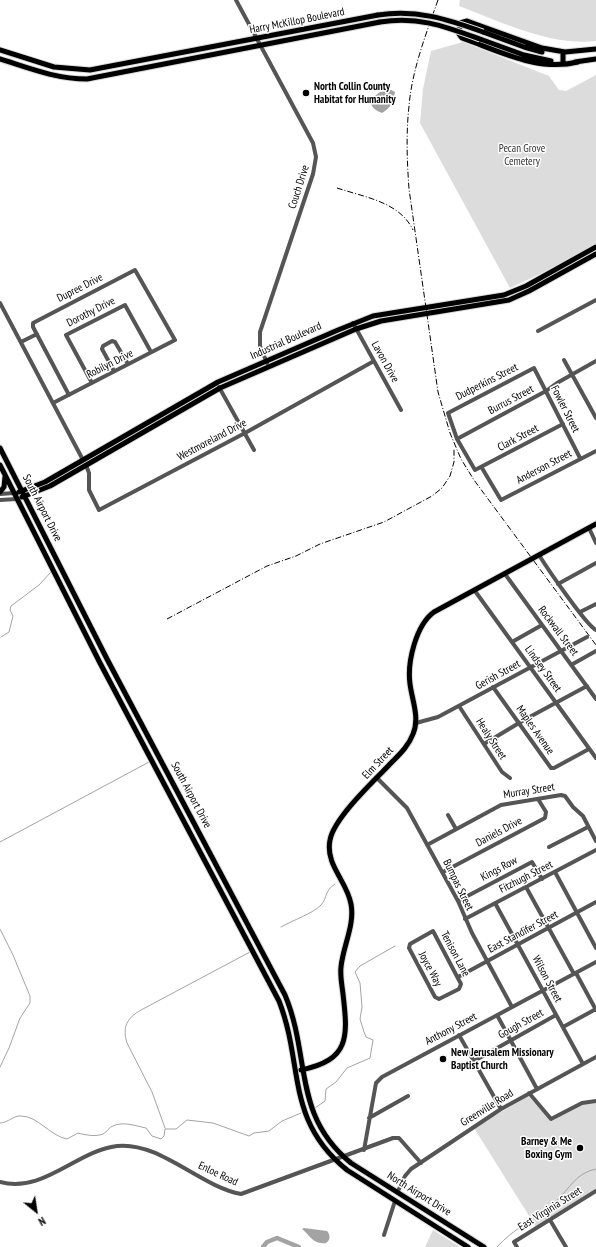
<!DOCTYPE html>
<style>
body{margin:0}
#map{position:relative;width:596px;height:1247px;overflow:hidden;background:#fff;font-family:"PT Sans Narrow",sans-serif}
canvas{display:block}
.north{position:absolute;left:16px;top:1191px;width:40px;height:40px;-webkit-text-stroke:3px #fff;paint-order:stroke;rotate:150deg;font-size:11px;font-weight:700;line-height:16px;text-align:center;color:#000}
.north::after{content:'';display:block;margin:auto;width:14px;height:18px;background:#000;clip-path:polygon(50% 0,100% 100%,50% 72%,0 100%)}
</style>
<div id="map">
<canvas width="596" height="1247"></canvas>
<div class="north">N</div>
</div>
<script>
const ctx = document.querySelector('canvas').getContext('2d');
ctx.lineJoin = 'round';
function fillPath(path, color) {
  ctx.fillStyle = color;
  ctx.fill(path, 'evenodd');
}
function stroke(path, color, width, dash) {
  ctx.strokeStyle = color;
  ctx.lineWidth = width;
  ctx.lineCap = dash ? 'butt' : 'round';
  ctx.setLineDash(dash || []);
  ctx.stroke(path);
}
function label(font, color, halo, rows, align = 'center') {
  ctx.font = font + ' "PT Sans Narrow",sans-serif';
  ctx.lineWidth = 3;
  ctx.setLineDash([]);
  ctx.textBaseline = 'middle';
  ctx.strokeStyle = halo;
  ctx.fillStyle = color;
  for (const [text, x, y, turn = 0] of rows) {
    ctx.save();
    ctx.translate(x, y);
    ctx.rotate((+turn || 0) * Math.PI / 180);
    ctx.textAlign = isNaN(turn) ? turn : align;
    if (halo) ctx.strokeText(text, 0, 0);
    ctx.fillText(text, 0, 0);
    ctx.restore();
  }
}
fillPath(new Path2D(`
 M460 0H596V41C549 46 502 22 459 6Z
 M463 42 549 76 559 90 566 91 596 75V244L540 274 510 288 420 123 423 89 431 51Z
 M528 1096 551 1121 584 1104 596 1103V1190L536 1227 474 1128Z
 M433 1230 460 1247H425Z`), '#dcdcdc');
fillPath(new Path2D(`
 M391 90 395 92C393 102 391 108 382 113 376 111 369 106 371 99L380 92Z
 M304 1228 327 1231C330 1234 331 1240 326 1243 313 1245 310 1235 302 1229Z`), '#a3a3a3');
stroke(new Path2D(`
 M1 637 9 632 13 616 10 610 11 606 39 585 51 572
 M0 842 149 762
 M281 927C291 921 314 913 321 905 328 897 324 891 335 884
 M0 929 13 955 30 996V1003L20 1018 9 1048 0 1067
 M315 1108 325 1101 326 1089 336 1082 347 1068 370 1058 373 1040 366 1037 364 1032 360 1019 362 1007 360 983 355 972 360 966 395 946
 M0 1123C8 1123 14 1115 21 1116 38 1116 50 1136 67 1139L78 1133C85 1135 96 1137 103 1134 107 1132 109 1127 113 1126 123 1121 136 1126 146 1128L152 1136 161 1139 164 1136 165 1129H176L187 1120 213 1123 249 1136 254 1133 269 1131 282 1121 301 1113
 M165 1128 152 1092 127 1043C122 1027 127 1018 141 1010L250 952
 M497 1247C514 1228 537 1218 556 1201 570 1189 575 1173 596 1169`), '#a3a3a3', 1);
stroke(new Path2D(`
 M263 1247 267 1242 277 1238 299 1247`), '#a3a3a3', 4.5);
const major = new Path2D(`
 M483 32 524 47 542 52
 M480 39 524 55 551 61
 M0 50 54 67 90 70 378 15
 M0 59C29 68 56 79 87 79L380 22
 M563 62V54
 M575 62 596 59
 M578 62C538 72 499 51 462 38L459 34 460 23 467 21 542 48 565 52 596 49
 M0 448 107 659 285 995C311 1057 292 1115 351 1163L484 1247
 M0 465 100 663 279 1001C304 1065 285 1120 347 1170L468 1247
 M0 492 4 487 5 477
 M19 492 45 482 218 382 338 330 373 316 504 295 526 286 596 247
 M22 497 50 486 220 388 356 329 381 321 509 300 529 291 596 254
 M301 1070C350 1060 348 1037 343 994 342 985 340 976 341 967 343 946 355 925 351 904 347 881 325 865 330 840 334 817 377 778 393 761 401 753 409 745 413 734 420 718 412 700 410 684 407 662 416 625 434 612L596 524`);
stroke(major, '#dbdbdb', 7);
stroke(new Path2D(`
 M236 0 313 143 316 157 313 174 260 332V346L267 363
 M0 303 83 460
 M353 323 401 410
 M538 331 596 300
 M21 342 37 334
 M564 360 596 418
 M114 371 102 349 103 346 112 341 115 342 128 364
 M92 383 66 335 125 305 151 352
 M219 387 254 450
 M53 403 175 340 135 270 33 323V327L69 395
 M563 424 475 470 457 439 448 413 534 368 580 458
 M457 439 546 391 557 383 596 361
 M86 465 89 473V490L99 510 245 433 374 361
 M482 468 501 500 596 451
 M0 494 14 493
 M0 500 17 499
 M589 528 596 543
 M539 555C547 568 586 625 596 630
 M505 574 596 699
 M558 584 596 563
 M475 591 596 758
 M580 612 596 604
 M512 642 542 625
 M571 665 596 651
 M493 687 551 768H554L589 749
 M459 706 502 772 510 778
 M416 723 438 717 587 637
 M484 744 524 720 587 686
 M377 778 407 808 458 901 472 933 512 1007
 M448 815 456 829
 M427 845 501 805 561 795 565 796 573 807 583 816 596 841
 M549 847 588 827
 M443 872 545 818 546 812 538 799
 M555 872 596 948
 M526 887 574 974
 M458 901 532 862 542 879
 M495 903 583 1064
 M465 919 596 850
 M433 931 461 984 459 989 439 999 435 997 409 948 410 944Z
 M576 973 596 1010
 M458 977 596 902
 M497 1015 537 1089
 M563 1027 596 1009
 M459 1035 501 1109
 M474 1061 556 1015
 M529 1093 551 1119 582 1103 596 1101
 M369 1118 408 1096
 M364 1150 376 1083 382 1077 596 962
 M0 1182C43 1194 76 1151 117 1146 159 1141 201 1187 241 1194L393 1138H399L421 1163
 M399 1189 405 1176 411 1169 501 1109 596 1057
 M550 1220 566 1247
 M384 1235 395 1201
 M517 1247 514 1242 596 1191`), '#555', 4);
stroke(major, '#000', 5);
stroke(new Path2D(`
 M438 0C426 34 412 70 409 106 406 133 407 161 409 189L438 392 450 433 461 459 474 480 596 645
 M337 188C364 197 400 202 413 230
 M167 619 267 566 296 556 320 544 384 522 432 496 442 488 450 476 454 462V449`), '#000', 1, [6, 2, 1, 2]);
const majorBridge = new Path2D(`
 M378 15C416 9 447 19 483 32
 M380 22C418 16 444 26 480 39`);
stroke(majorBridge, '#dbdbdb', 7, []);
stroke(majorBridge, '#000', 5);
for (const [x, y, r, color] of [
 [306,93,4,"#000"],
 [443,1059,4,"#000"],
 [580,1148,4,"#000"]
]) {
  const dot = new Path2D();
  dot.arc(x, y, r, 0, 2 * Math.PI);
  ctx.fillStyle = color;
  ctx.fill(dot);
  stroke(dot, '#fff', 1.5);
}
label('11px', '#000', '#fff', [
 ["Harry McKillop Boulevard",297,21,-11],
 ["Couch Drive",299,187,-72],
 ["Dupree Drive",80,288,-27],
 ["Dorothy Drive",91,312,-27],
 ["Industrial Boulevard",286,341,-24],
 ["Lavon Drive",385,362,61],
 ["Robilyn Drive",110,364,-27],
 ["Dudperkins Street",487,382,-27],
 ["Burrus Street",511,400,-28],
 ["Fowler Street",565,409,63],
 ["Clark Street",518,438,-28],
 ["Westmoreland Drive",212,440,-28],
 ["Anderson Street",544,467,-28],
 ["South Airport Drive",42,508,63],
 ["Rockwall Street",558,631,53],
 ["Lindsey Street",543,669,54],
 ["Gerish Street",498,675,-29],
 ["Maples Avenue",535,730,55],
 ["Healy Street",491,739,57],
 ["Elm Street",378,763,-47],
 ["Murray Street",529,791,-9],
 ["South Airport Drive",191,795,62],
 ["Daniels Drive",499,832,-28],
 ["Kings Row",499,869,-28],
 ["Fitzhugh Street",526,877,-27],
 ["Bumpas Street",458,885,64],
 ["East Standifer Street",523,932,-28],
 ["Tenison Lane",455,954,62],
 ["Joyce Way",430,969,62],
 ["Wilson Street",547,979,62],
 ["Gough Street",521,1024,-29],
 ["Anthony Street",451,1029,-28],
 ["Greenville Road",487,1108,-32],
 ["Enloe Road",218,1174,25],
 ["North Airport Drive",419,1194,32],
 ["East Virginia Street",550,1209,-32]
]);
label('bold 11px', '#000', '#fff', [
 ["North Collin County",314,87],
 ["Habitat for Humanity",314,100],
 ["New Jerusalem Missionary",451,1053],
 ["Baptist Church",451,1066],
 ["Barney & Me",572,1142,"right"],
 ["Boxing Gym",572,1155,"right"]
], 'left');
label('11px', '#333', '#fff', [
 ["Pecan Grove",522,149],
 ["Cemetery",522,162]
]);
</script>
